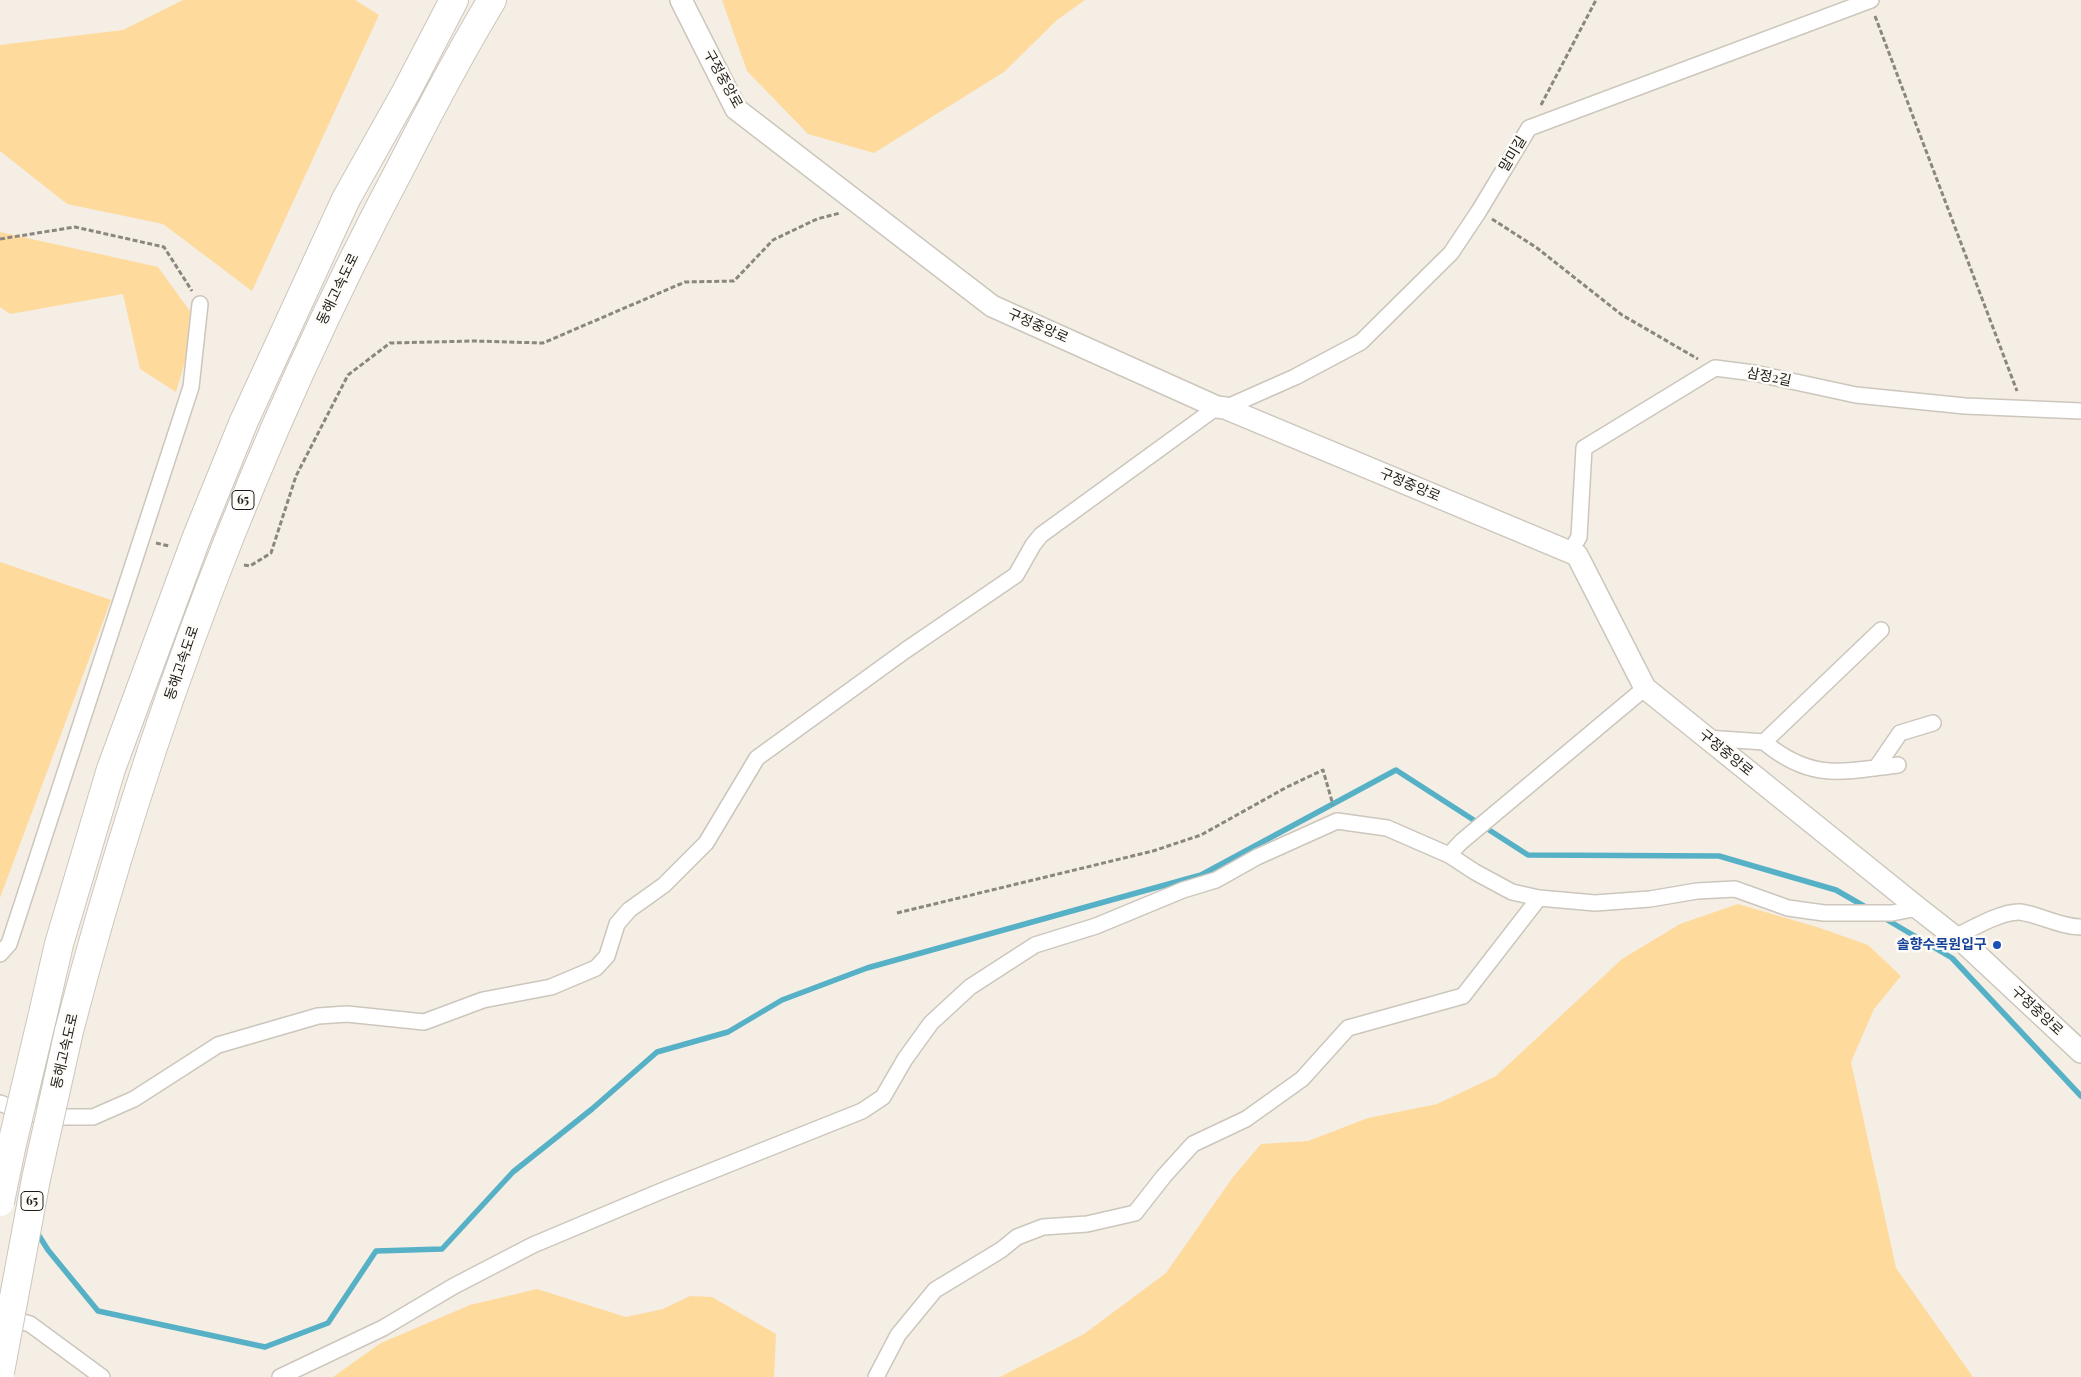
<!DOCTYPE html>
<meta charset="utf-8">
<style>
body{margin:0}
canvas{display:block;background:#f4eee4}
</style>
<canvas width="2081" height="1377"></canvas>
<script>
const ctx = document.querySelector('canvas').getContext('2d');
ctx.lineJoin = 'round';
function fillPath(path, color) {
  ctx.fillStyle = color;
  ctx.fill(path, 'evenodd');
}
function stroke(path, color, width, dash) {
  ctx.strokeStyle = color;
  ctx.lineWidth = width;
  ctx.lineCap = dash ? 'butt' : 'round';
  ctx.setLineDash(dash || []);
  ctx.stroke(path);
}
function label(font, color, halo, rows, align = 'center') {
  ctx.font = font + ' "Playfair Display","Noto Sans KR",serif';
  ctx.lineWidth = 5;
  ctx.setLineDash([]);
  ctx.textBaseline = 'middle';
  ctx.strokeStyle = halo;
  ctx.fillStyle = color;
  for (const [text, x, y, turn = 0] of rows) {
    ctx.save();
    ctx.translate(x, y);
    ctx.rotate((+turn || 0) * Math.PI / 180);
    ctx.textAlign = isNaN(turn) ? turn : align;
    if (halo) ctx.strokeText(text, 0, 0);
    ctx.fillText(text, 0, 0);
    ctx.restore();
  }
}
fillPath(new Path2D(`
 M183 0H355L379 15 252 291 163 224 67 204 0 151V45L123 30Z
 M722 0H1085L1057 20 1004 72 874 153 808 134 747 71Z
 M0 232 158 267 197 321 176 392 140 369 123 294 10 314 0 307Z
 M0 562 111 600 0 898Z
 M1738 904 1820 928 1868 945 1901 976 1874 1009 1851 1062 1896 1268 1973 1377H1000L1084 1334 1166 1273 1233 1177 1261 1144 1308 1141 1368 1118 1437 1104 1496 1076 1622 959 1680 924Z
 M537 1289 626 1317 663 1309 690 1296 712 1297 776 1334 774 1377H333L381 1343 470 1305Z`), '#ffda9d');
stroke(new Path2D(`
 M1884 918 1952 958 2081 1096
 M36 1231 48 1250 98 1311 265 1347 328 1323 376 1251 442 1249 513 1172 592 1109 657 1052 728 1032 782 1000 867 968 1201 875 1396 770 1528 855 1719 856 1836 890 1869 909`), '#57b1c6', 5.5);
const street = new Path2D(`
 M1225 408 1295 377 1361 342 1451 253 1479 211 1529 128 1871 0
 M1570 552 1579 537 1584 448 1715 368 1754 373 1856 395 1965 406 2081 411
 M1707 738 1764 742 1881 630
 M1764 742C1811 781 1841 772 1898 765
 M1876 768 1900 733 1933 723
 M1449 855 1461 842 1645 688
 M1955 937C1971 929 2002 911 2020 912 2041 915 2060 927 2081 927
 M0 954 9 944 191 387 200 304
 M0 1103 19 1111 53 1117H93L134 1099 218 1045 318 1016 347 1014 424 1022 483 1000 551 987 596 968 607 956 617 924 629 910 664 885 706 843 757 758 906 650 1016 575 1033 545 1041 535 1217 407
 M5 1317 30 1324 102 1377
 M280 1377 383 1328 454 1286 533 1245 659 1192 862 1111 883 1097 905 1059 931 1023 970 987 1035 945 1096 926 1183 890 1216 880 1257 857 1337 821 1387 828 1449 855 1475 872 1512 892 1539 898 1595 903 1650 899 1697 891 1735 889 1788 908 1824 913H1892L1918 908
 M876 1377 898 1335 935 1290 1001 1250 1017 1237 1043 1227 1087 1224 1135 1213 1164 1176 1193 1144 1246 1119 1302 1079 1348 1028 1463 996 1539 898`);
const secondary = new Path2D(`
 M681 0 736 109 992 306 1217 407 1225 408 1577 555 1645 688 1918 908 1955 937H1958L2081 1052`);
const highway = new Path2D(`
 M42 1018 59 944 111 769 196 539 244 421 346 199 406 92 454 0
 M69 1031C148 727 255 441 403 163 431 108 460 53 492 0`);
stroke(street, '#ccc6bd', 18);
stroke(secondary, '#ccc6bd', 24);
stroke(highway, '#ccc6bd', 30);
stroke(new Path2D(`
 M1875 16 2017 391
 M1541 105 1596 0
 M1492 219 1537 248 1622 315 1698 359
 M0 239 75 227 164 247 192 291
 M156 543 169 546
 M244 565 250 566 271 553 296 476 348 375 390 343 474 341 543 343 685 282 734 281 773 240 817 219 840 213
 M897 913 1153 851 1201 835 1287 787 1323 770 1333 805`), '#8b8780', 3, [5, 2.5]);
stroke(street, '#fff', 15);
stroke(secondary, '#fff', 21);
stroke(highway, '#fff', 28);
const highwayBridge = new Path2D(`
 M0 1202 12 1144 42 1018
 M0 1372 36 1179 69 1031`);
stroke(highwayBridge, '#ccc6bd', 30, []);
stroke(highwayBridge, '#fff', 28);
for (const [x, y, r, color] of [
 [1997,945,5,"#1a4fb4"]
]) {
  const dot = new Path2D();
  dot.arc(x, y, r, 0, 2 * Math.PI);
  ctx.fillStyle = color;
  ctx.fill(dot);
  stroke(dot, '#fefcf8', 2);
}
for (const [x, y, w] of [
 [243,500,22],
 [32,1201,22]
]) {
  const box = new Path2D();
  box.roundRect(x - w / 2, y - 9.5, w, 19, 4);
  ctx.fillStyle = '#fefcf8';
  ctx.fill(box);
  stroke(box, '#1d1b17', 1);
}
label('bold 12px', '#1d1b17', null, [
 ["65",243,500],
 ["65",32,1201]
]);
label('14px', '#1d1b17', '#fefcf8', [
 ["구정중앙로",723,79,61],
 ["말미길",1513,154,-59],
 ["동해고속도로",338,289,-64],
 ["구정중앙로",1038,326,24],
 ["삼정2길",1769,377,11],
 ["구정중앙로",1410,485,23],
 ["동해고속도로",182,663,-71],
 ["구정중앙로",1726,753,39],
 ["구정중앙로",2037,1011,43],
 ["동해고속도로",65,1051,-77]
]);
label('bold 14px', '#164399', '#fefcf8', [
 ["솔향수목원입구",1987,945]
], 'right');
</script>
